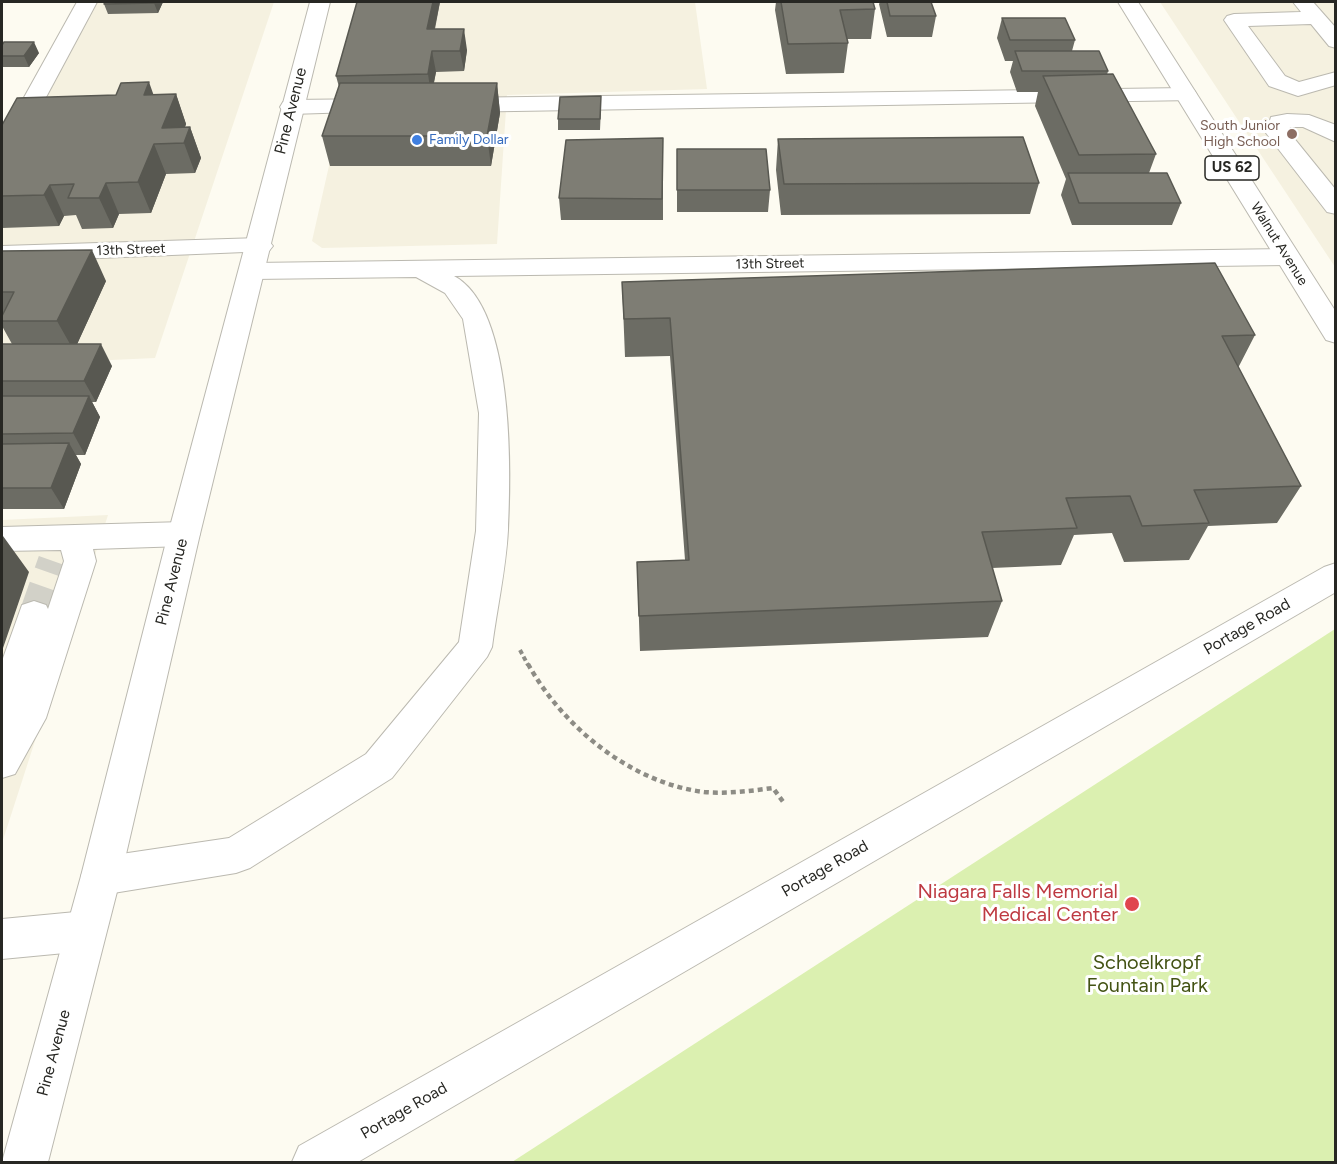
<!DOCTYPE html>
<style>
body{margin:0}
#map{position:relative;width:1337px;height:1164px;overflow:hidden;background:#fdfbf1;font-family:Figtree,sans-serif}
canvas{display:block}
.frame{position:absolute;inset:0;border:3px solid #272723;pointer-events:none}
</style>
<div id="map">
<canvas width="1337" height="1164"></canvas>
<div class="frame"></div>
</div>
<script>
const ctx = document.querySelector('canvas').getContext('2d');
ctx.lineJoin = 'round';
function fillPath(path, color) {
  ctx.fillStyle = color;
  ctx.fill(path, 'evenodd');
}
function stroke(path, color, width, dash) {
  ctx.strokeStyle = color;
  ctx.lineWidth = width;
  ctx.lineCap = dash ? 'butt' : 'round';
  ctx.setLineDash(dash || []);
  ctx.stroke(path);
}
function label(font, color, halo, rows, align = 'center') {
  ctx.font = font + ' Figtree,sans-serif';
  ctx.lineWidth = 6;
  ctx.setLineDash([]);
  ctx.textBaseline = 'middle';
  ctx.strokeStyle = halo;
  ctx.fillStyle = color;
  for (const [text, x, y, turn = 0] of rows) {
    ctx.save();
    ctx.translate(x, y);
    ctx.rotate((+turn || 0) * Math.PI / 180);
    ctx.textAlign = isNaN(turn) ? turn : align;
    if (halo) ctx.strokeText(text, 0, 0);
    ctx.fillText(text, 0, 0);
    ctx.restore();
  }
}
fillPath(new Path2D(`
 M94 2H274L155 358 2 365V174Z
 M366 2H695L707 89 507 95 497 244 322 248 312 241Z
 M1160 2H1335V267Z
 M108 515 2 843V520Z`), '#f5f1e0');
fillPath(new Path2D(`
 M1335 629V1162H512Z`), '#dbf0b0');
stroke(new Path2D(`
 M34 615 53 561`), '#d2d1c8', 30, [30, 15]);
const minor = new Path2D(`
 M77 2H97L14 157 10 162 2 164V137Z
 M1293 2H1313L1336 28V48L1329 46 1311 24 1248 26 1285 76 1299 82 1336 72V85L1298 96 1269 86 1224 20 1227 16 1234 14 1301 12Z
 M1186 88 1194 90 1197 95 1194 100 453 112 445 110 442 105 445 100 453 98Z
 M378 99 386 101 389 106 386 111 291 114 283 112 280 107 283 102 291 100Z
 M1287 114 1309 115 1336 125V142L1303 127H1290L1289 132 1336 190V214L1327 212 1266 133 1271 117Z
 M260 238 269 241 273 246 269 251 2 262V246Z
 M1287 249 1296 251 1300 257 1296 263 1287 265 454 276C514 308 511 469 508 530 506 569 497 608 492 647L487 657 392 778 250 868 236 873 101 895 87 889 81 876 87 863 101 857 229 838 366 754 459 642 476 531 479 413 463 319 445 293 416 277 253 279 244 277 240 271 244 265 253 263Z
 M184 522 195 525 200 534 195 543 184 546 93 549 96 561 46 718 15 774 2 778V661L22 605 34 601 46 605 48 609 64 561 61 550 2 551V527Z
 M1336 563V592L358 1162H292L299 1146 1324 567Z
 M86 911 100 917 106 931 100 945 86 951 2 959V919Z`);
const major = new Path2D(`
 M310 2H330L200 534 121 876 48 1162H2L81 876 168 534Z
 M1118 2H1138L1336 312V343L1326 340Z`);
stroke(minor, '#bbb9b0', 2);
stroke(major, '#bbb9b0', 2);
stroke(new Path2D(`
 M520 650 528 665`), '#8d8c85', 4, [4.5, 3]);
stroke(new Path2D(`
 M528 664C563 727 631 783 704 792 727 794 750 791 773 788L784 803`), '#8d8c85', 4.5, [5, 4]);
fillPath(minor, '#fff');
fillPath(major, '#fff');
fillPath(new Path2D(`
 M163 2 158 13 108 14 104 4Z
 M440 2 435 29 467 50 464 71 436 72 434 83H497L500 113 491 166H330L322 136 339 87 336 76Z
 M776 2H873L875 9 871 39H847L848 43 844 73 786 74 775 10Z
 M880 2H931L936 16 932 37H887L879 4Z
 M1002 18 1075 40 1072 51 1108 71 1107 75 1156 154 1149 173 1181 203 1172 225H1072L1061 195 1066 179 1035 106 1038 92H1017L1010 72 1013 61H1005L997 38Z
 M2 45 39 53 29 67H2Z
 M153 94H176L186 124 185 127H190L201 158 195 173 166 174 151 213 119 214 113 228 82 229 76 215 64 216 59 226 2 228V125Z
 M601 107 600 130H558V119Z
 M778 139 1039 183 1030 214 781 215 776 170Z
 M677 149 770 190 768 212H677Z
 M663 159V220H561L559 198Z
 M2 251 106 281 77 344 112 366 96 402H92L100 417 85 455H76L81 464 64 509H2V344H12L2 326Z
 M622 282 1255 335 1238 368 1301 486 1277 523 1208 526 1189 560 1124 562 1112 533 1074 535 1061 565 992 568 1002 601 988 637 640 651 637 562 685 560 670 356 625 357Z`), '#6c6c64');
fillPath(new Path2D(`
 M155 2H163L158 13 154 3Z
 M433 2H440L430 50 427 29Z
 M464 29 467 50 464 71 460 51Z
 M34 42 39 53 29 67 24 56Z
 M432 51 436 72 431 95 428 74Z
 M149 82 160 113 144 95Z
 M497 83 500 113 491 166 487 136Z
 M176 94 186 124 179 143 162 128Z
 M190 127 201 158 195 173 184 143Z
 M154 144 166 174 151 213 138 182Z
 M106 183 119 214 113 228 99 198Z
 M50 185 64 216 59 226 44 195Z
 M92 250 106 281 74 351 57 321Z
 M101 344 112 366 96 402 84 381Z
 M89 396 100 417 85 455 73 433Z
 M69 443 81 464 64 509 51 488Z
 M3 536 29 572 2 651V540Z`), '#585851');
const building = new Path2D(`
 M105 2H155L154 3 104 4Z
 M357 2H433L427 29H464L460 51H432L428 74 336 76Z
 M781 2H873L875 9 840 10 848 43 788 44Z
 M887 2H931L936 16H890Z
 M1002 18H1065L1075 40H1010Z
 M4 42H34L24 56H2V45Z
 M1015 51H1099L1108 71H1022Z
 M1113 74 1156 154 1079 155 1043 76Z
 M149 82 144 95 176 94 162 128 190 127 184 143 154 144 138 182 106 183 99 198H68L74 184 50 185 44 195 2 196V125L17 98 116 95 121 83Z
 M340 83H497L487 136H322Z
 M601 96 600 119H558L560 97Z
 M1023 137 1039 183 784 184 778 139Z
 M663 138 662 199 559 198 566 140Z
 M677 149H766L770 190H677Z
 M1068 173H1167L1181 203H1079Z
 M92 250 57 321H2V316L14 292H2V251Z
 M1215 263 1255 335 1222 336 1301 486 1194 490 1209 523 1142 526 1130 496 1066 498 1077 528 982 532 1002 601 639 616 637 562 689 560 670 318 624 319 622 282Z
 M2 344H101L84 381H2Z
 M2 396H89L73 433 2 434Z
 M69 443 51 488H2V444Z`);
fillPath(building, '#7e7d74');
stroke(building, '#585851', 1.5);
for (const [x, y, r, color] of [
 [1292,134,6,"#8d6e63"],
 [417,140,6,"#3f7fe0"],
 [1132,904,8,"#e0444e"]
]) {
  const dot = new Path2D();
  dot.arc(x, y, r, 0, 2 * Math.PI);
  ctx.fillStyle = color;
  ctx.fill(dot);
  stroke(dot, '#fff', 2);
}
label('14px', '#785e54', '#fff', [
 ["South Junior",1280,126],
 ["High School",1280,142]
], 'right');
label('14px', '#366cbe', '#fff', [
 ["Family Dollar",429,140]
], 'left');
label('14px', '#272723', '#fff', [
 ["Walnut Avenue",1279,244,58],
 ["13th Street",131,250,-2],
 ["13th Street",770,264,-1]
]);
for (const [x, y, w] of [
 [1232,168,54]
]) {
  const box = new Path2D();
  box.roundRect(x - w / 2, y - 12, w, 24, 4.5);
  ctx.fillStyle = '#fff';
  ctx.fill(box);
  stroke(box, '#272723', 1.5);
}
label('bold 15px', '#272723', null, [
 ["US 62",1232,168]
]);
label('16px', '#272723', '#fff', [
 ["Pine Avenue",291,111,-76],
 ["Pine Avenue",172,582,-76],
 ["Portage Road",1247,627,-30],
 ["Portage Road",825,869,-30],
 ["Pine Avenue",54,1053,-75],
 ["Portage Road",404,1111,-30]
]);
label('20px', '#be3a42', '#fff', [
 ["Niagara Falls Memorial",1118,892],
 ["Medical Center",1118,915]
], 'right');
label('20px', '#435314', '#fff', [
 ["Schoelkropf",1147,963],
 ["Fountain Park",1147,986]
]);
</script>
